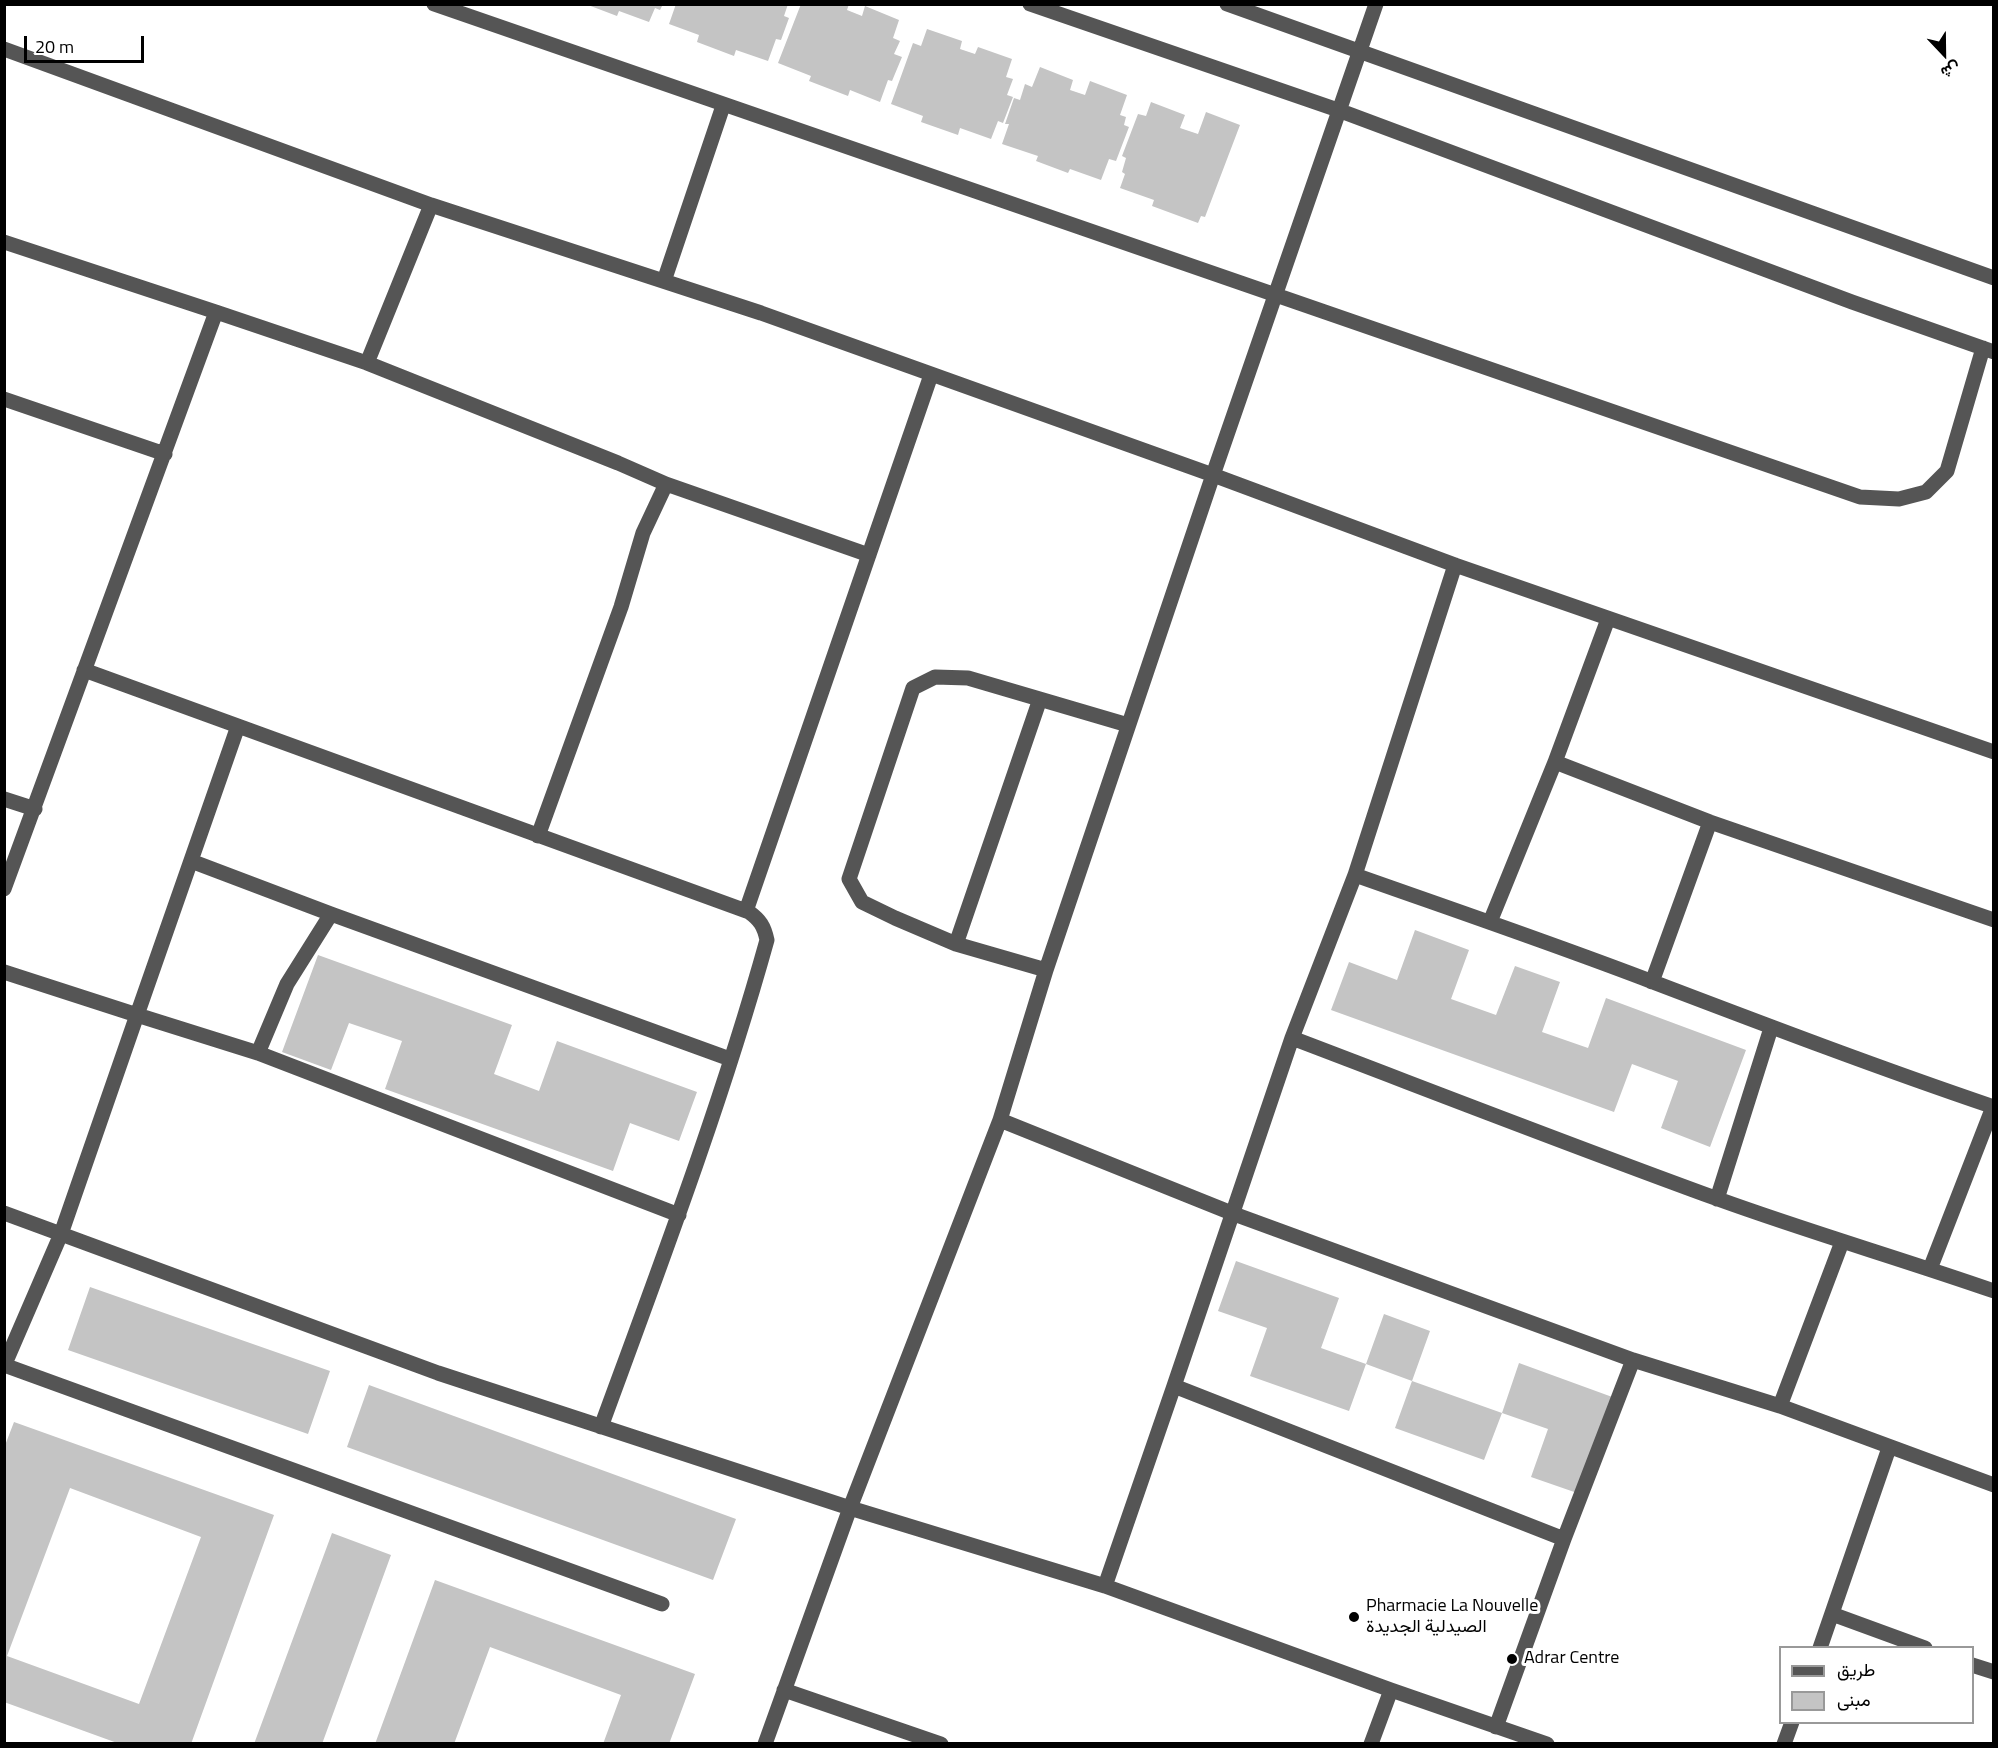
<!DOCTYPE html>
<meta charset="utf-8">
<style>
body{margin:0}
#map{position:relative;width:1998px;height:1748px;overflow:hidden;background:#fff;font-family:"Titillium Web",Vazirmatn,sans-serif}
canvas{display:block}
.frame{position:absolute;inset:0;border:6px solid #000;pointer-events:none}
.legend{position:absolute;left:1779px;top:1646px;width:195px;height:78px;box-sizing:border-box;background:#fff;border:2px solid #999;margin:0;padding:8px 10px;list-style:none;font-size:18px;color:#000}
.legend li{display:flex;align-items:center;gap:12px;height:30px}
.legend b{width:30px;border:2px solid #999}
.north{position:absolute;left:1914px;top:24px;width:60px;height:60px;-webkit-text-stroke:4px #fff;paint-order:stroke;rotate:158deg;font-size:16px;font-weight:700;line-height:24px;text-align:center;color:#000}
.north::after{content:'';display:block;margin:auto;width:21px;height:27px;background:#000;clip-path:polygon(50% 0,100% 100%,50% 72%,0 100%)}
.scale{position:absolute;left:24px;top:36px;width:120px;height:27px;box-sizing:border-box;border:3px solid #000;border-top:0;padding-left:8px;font-size:18px;line-height:21px;white-space:nowrap;color:#000;-webkit-text-stroke:4px #fff;paint-order:stroke}
</style>
<div id="map">
<canvas width="1998" height="1748"></canvas>
<div class="frame"></div>
<ul class="legend">
<li><b style="height:8px;background:#555"></b>طريق</li>
<li><b style="height:16px;background:#c4c4c4"></b>مبنى</li>
</ul>
<div class="north">ش</div>
<div class="scale">20 m</div>
</div>
<script>
const ctx = document.querySelector('canvas').getContext('2d');
ctx.lineJoin = 'round';
function fillPath(path, color) {
  ctx.fillStyle = color;
  ctx.fill(path, 'evenodd');
}
function stroke(path, color, width, dash) {
  ctx.strokeStyle = color;
  ctx.lineWidth = width;
  ctx.lineCap = dash ? 'butt' : 'round';
  ctx.setLineDash(dash || []);
  ctx.stroke(path);
}
function label(font, color, halo, rows, align = 'center') {
  ctx.font = font + ' "Titillium Web",Vazirmatn,sans-serif';
  ctx.lineWidth = 6;
  ctx.setLineDash([]);
  ctx.textBaseline = 'middle';
  ctx.strokeStyle = halo;
  ctx.fillStyle = color;
  for (const [text, x, y, turn = 0] of rows) {
    ctx.save();
    ctx.translate(x, y);
    ctx.rotate((+turn || 0) * Math.PI / 180);
    ctx.textAlign = isNaN(turn) ? turn : align;
    if (halo) ctx.strokeText(text, 0, 0);
    ctx.fillText(text, 0, 0);
    ctx.restore();
  }
}
fillPath(new Path2D(`
 M663 4 660 10 655 8 649 22 619 11 617 16 588 5Z
 M676 4H788L784 16 789 18 781 40 776 39 768 61 736 50 734 56 697 42 699 35 669 24Z
 M801 4H849L847 10 862 16 865 6 899 20 893 38 900 41 894 54 902 57 892 81 888 80 880 102 850 90 848 96 809 81 811 76 778 63Z
 M927 29 962 41 960 49 975 54 978 47 1012 59 1006 77 1013 79 1007 95 1013 97 1003 123 998 121 991 139 960 128 958 135 921 122 923 116 891 104 913 43 921 46Z
 M1040 67 1073 80 1070 90 1085 95 1090 81 1127 95 1120 115 1126 117 1124 125 1129 127 1116 161 1109 159 1101 180 1070 169 1068 173 1036 161 1038 156 1002 144 1009 124H1005L1014 98 1020 100 1025 84 1032 87Z
 M1151 102 1185 115 1180 128 1198 134 1206 112 1240 125 1205 217 1201 216 1198 223 1152 206 1154 200 1120 188 1125 174 1122 172 1126 158 1122 156 1138 114 1146 116Z
 M1415 930 1469 950 1451 999 1496 1015 1515 966 1560 982 1542 1032 1588 1048 1606 998 1746 1050 1710 1147 1661 1128 1678 1081 1632 1064 1614 1112 1331 1010 1349 962 1397 980Z
 M318 955 512 1025 494 1074 539 1091 557 1041 697 1092 679 1141 630 1123 613 1171 385 1089 402 1041 349 1023 331 1070 282 1052Z
 M1236 1261 1339 1298 1321 1348 1366 1364 1349 1411 1250 1376 1267 1328 1218 1311Z
 M90 1287 330 1371 308 1434 68 1350Z
 M1384 1314 1430 1331 1412 1381 1366 1364Z
 M1519 1363 1615 1398 1580 1494 1531 1477 1548 1429 1502 1413Z
 M1412 1381 1502 1413 1484 1460 1395 1428Z
 M369 1385 736 1519 713 1580 347 1447Z
 M14 1422 274 1515 191 1744H120L4 1702V1448ZM70 1488 201 1537 139 1704 7 1656Z
 M332 1533 391 1555 322 1744H254Z
 M435 1580 695 1674 669 1744H603L621 1695 490 1647 454 1744H375Z`), '#c4c4c4');
stroke(new Path2D(`
 M434 4 1860 497 1899 499 1926 492 1947 471 1983 348
 M1030 4 1338 110 1852 302 1994 352
 M1227 4 1994 278
 M4 49 431 205 761 313 1213 475 1455 565 1994 752
 M4 242 216 312 4 889
 M664 281 723 106
 M216 312 367 363 618 463 666 484 643 533 621 607 538 836
 M367 363 431 205
 M4 399 165 454
 M666 484 869 555
 M84 670 238 726
 M1555 762 1710 822 1994 920
 M4 799 35 809
 M191 861 331 914 730 1059
 M1355 875C1454 910 1554 944 1653 982 1766 1025 1879 1068 1994 1107
 M746 911 931 375
 M331 914 287 984 258 1053 137 1015 238 726 749 912C760 920 764 926 767 940 721 1105 660 1266 601 1427
 M1490 922 1555 762 1608 619
 M956 944 1040 699
 M1046 970 956 944 895 918 862 902 849 879 913 688 935 677 968 678 1128 725
 M4 972 137 1015 61 1234 4 1366
 M1652 982 1710 822
 M1292 1038C1434 1092 1575 1147 1718 1199 1809 1232 1902 1259 1994 1291
 M258 1053 679 1215
 M1000 1120 1234 1214 1633 1360 1780 1406 1994 1485
 M1717 1199 1771 1028
 M4 1213 438 1373 850 1508 1105 1586 1391 1690 1547 1744
 M1930 1269 1993 1107
 M4 1365 662 1604
 M1174 1386 1292 1038 1355 875 1455 565
 M1780 1406 1842 1242
 M1105 1586 1174 1386 1564 1539
 M1832 1614 1925 1648
 M1820 1648 1889 1448
 M1972 1665 1994 1672
 M784 1690 941 1744
 M1496 1727 1564 1539 1633 1360
 M765 1744 850 1508 1000 1120 1046 970 1213 475 1376 4
 M1371 1744 1391 1690
 M1784 1744 1792 1722`), '#555', 15);
for (const [x, y, r, color] of [
 [1354,1617,6,"#000"],
 [1512,1659,6,"#000"]
]) {
  const dot = new Path2D();
  dot.arc(x, y, r, 0, 2 * Math.PI);
  ctx.fillStyle = color;
  ctx.fill(dot);
  stroke(dot, '#fff', 2);
}
label('18px', '#000', '#fff', [
 ["Pharmacie La Nouvelle",1366,1607],
 ["الصيدلية الجديدة",1366,1628],
 ["Adrar Centre",1524,1659]
], 'left');
</script>
